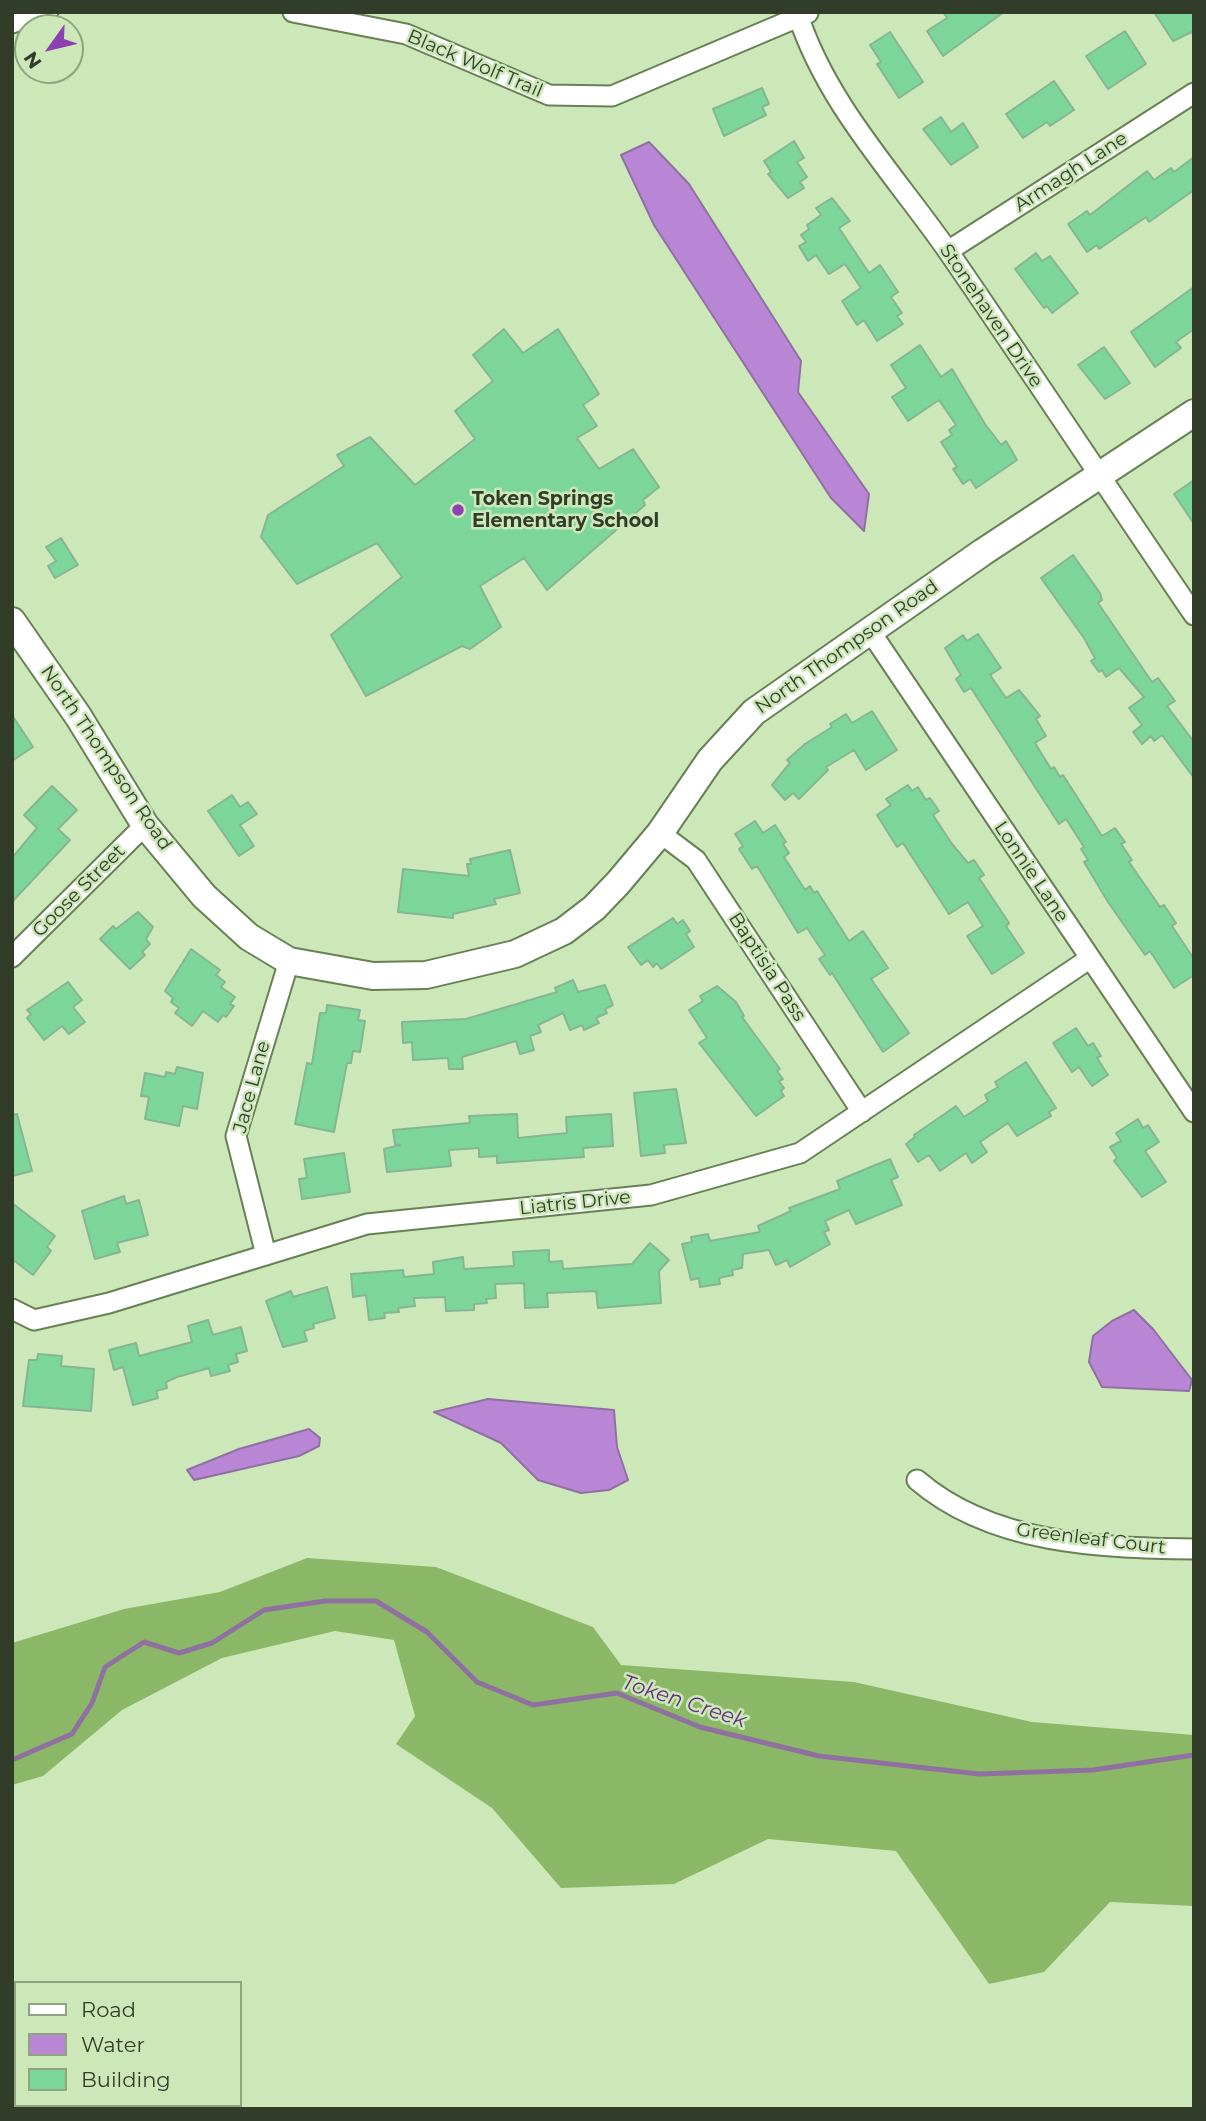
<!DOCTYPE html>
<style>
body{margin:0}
#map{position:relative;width:1206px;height:2121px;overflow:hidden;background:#cce8b9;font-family:Montserrat,sans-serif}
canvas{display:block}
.frame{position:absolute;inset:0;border:14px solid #313c29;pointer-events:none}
.legend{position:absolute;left:14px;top:1981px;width:228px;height:126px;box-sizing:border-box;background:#cce8b9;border:2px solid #8ea37f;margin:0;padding:9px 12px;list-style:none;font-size:21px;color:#313c29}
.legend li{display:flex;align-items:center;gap:14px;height:35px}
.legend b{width:35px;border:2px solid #8ea37f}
.north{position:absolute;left:14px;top:14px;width:70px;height:70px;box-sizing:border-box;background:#cce8b9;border:2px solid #8ea37f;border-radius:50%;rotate:236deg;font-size:19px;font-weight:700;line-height:28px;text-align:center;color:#313c29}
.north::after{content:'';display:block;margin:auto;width:24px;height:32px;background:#8c40b1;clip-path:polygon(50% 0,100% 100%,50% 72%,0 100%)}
</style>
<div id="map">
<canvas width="1206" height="2121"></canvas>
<div class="frame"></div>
<ul class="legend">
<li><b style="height:9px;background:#fff"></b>Road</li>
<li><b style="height:19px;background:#b886d4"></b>Water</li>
<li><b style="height:19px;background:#7dd699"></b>Building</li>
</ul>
<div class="north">N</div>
</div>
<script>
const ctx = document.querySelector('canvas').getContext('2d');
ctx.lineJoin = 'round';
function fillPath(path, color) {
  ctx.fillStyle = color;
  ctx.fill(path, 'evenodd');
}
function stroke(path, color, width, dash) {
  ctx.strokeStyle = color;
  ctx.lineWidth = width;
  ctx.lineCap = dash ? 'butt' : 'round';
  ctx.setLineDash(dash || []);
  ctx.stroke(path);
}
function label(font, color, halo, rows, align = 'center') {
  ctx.font = font + ' Montserrat,sans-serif';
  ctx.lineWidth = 5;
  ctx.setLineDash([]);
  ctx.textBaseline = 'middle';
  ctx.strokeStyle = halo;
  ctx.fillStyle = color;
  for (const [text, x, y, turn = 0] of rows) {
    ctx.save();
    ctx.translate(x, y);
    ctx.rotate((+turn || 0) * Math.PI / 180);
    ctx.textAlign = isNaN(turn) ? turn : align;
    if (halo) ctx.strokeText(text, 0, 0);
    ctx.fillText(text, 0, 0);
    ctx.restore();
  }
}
fillPath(new Path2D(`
 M307 1558 436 1567 593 1627 621 1665 854 1682 1032 1722 1194 1735V1906L1110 1902 1044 1972 989 1984 896 1851 768 1839 674 1884 561 1888 492 1808 396 1744 415 1716 394 1640 335 1631 222 1658 122 1710 43 1776 12 1785V1643L124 1609 220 1592Z`), '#8ab866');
const water = new Path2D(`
 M649 142 689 184 801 361 798 392 869 494 864 531 831 498 654 225 621 155Z
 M1134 1310 1153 1329 1192 1380 1189 1391 1102 1387 1089 1362 1093 1336 1112 1321Z
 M488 1399 614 1410 617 1447 628 1480 609 1490 581 1493 538 1480 501 1443 434 1412Z
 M309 1429 320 1438 319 1446 299 1456 194 1480 187 1470 239 1449Z`);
fillPath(water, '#b886d4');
stroke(water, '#9070a1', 2);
stroke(new Path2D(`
 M12 1760 72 1734 92 1703 105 1667 144 1642 179 1653 212 1643 264 1610 325 1601H376L427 1632 477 1682 533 1705 617 1693 700 1727 819 1756 979 1774 1093 1770 1194 1755`), '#9070a1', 5);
const building = new Path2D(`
 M943 12H1004L943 56 927 31 947 18Z
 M1154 12H1194V31L1173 41Z
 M1125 31 1146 64 1108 89 1086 56Z
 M890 32 923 82 899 98 877 64 881 62 870 45Z
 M1054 81 1074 110 1050 126 1047 122 1023 138 1006 114Z
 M762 88 769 104 762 107 766 115 724 136 713 109Z
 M941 117 951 132 963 123 978 147 951 165 923 129Z
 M794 141 804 158 797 162 807 177 800 182 804 188 788 198 768 174 771 172 764 161Z
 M1194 157V190L1149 222 1146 217 1099 249 1097 245 1087 252 1068 224 1087 211 1090 215 1147 171 1154 180 1171 168 1174 172Z
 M832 198 850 221 839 228 869 273 880 265 898 292 891 297 902 313 897 316 903 324 877 341 864 320 857 325 842 301 861 288 845 264 829 274 816 255 808 261 799 246 806 242 801 235 809 229 807 225 821 215 816 208Z
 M1036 253 1042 261 1050 256 1078 293 1052 313 1047 306 1044 308 1015 269Z
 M1194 287V329L1176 342 1181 348 1155 367 1131 332Z
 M504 329 523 353 558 329 599 394 583 405 597 426 577 438 599 469 633 449 659 487 643 500 645 505 547 590 524 558 480 586 501 627 470 649 462 646 366 696 331 635 402 577 377 543 297 584 261 537 268 515 344 466 337 455 370 437 415 485 475 439 455 411 493 381 473 355Z
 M920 345 941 377 952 369 985 424 1001 445 1006 441 1017 460 976 488 970 479 963 484 953 469 957 467 941 442 952 435 949 430 956 425 939 400 908 421 892 397 906 388 891 365Z
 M1104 347 1130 383 1105 399 1078 365Z
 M1194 480V524L1174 494Z
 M61 538 78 565 55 578 48 566 56 561 46 547Z
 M1073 555 1100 593 1102 600 1098 603 1152 682 1158 678 1175 701 1167 706 1194 742V778L1162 735 1154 741 1151 736 1142 744 1133 732 1142 725 1129 708 1144 697 1119 668 1106 677 1102 670 1099 672 1091 661 1095 658 1084 638 1041 578Z
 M978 634 1001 668 990 675 1006 698 1019 690 1040 716 1036 719 1046 736 1035 743 1051 769 1054 767 1060 777 1063 775 1102 836 1115 828 1125 842 1121 844 1132 860 1129 862 1160 907 1164 905 1176 923 1172 926 1194 959V975L1174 988 1150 951 1145 955 1108 902 1084 862 1088 860 1081 849 1084 847 1066 819 1059 824 971 688 964 692 956 679 961 675 945 648 963 635 967 641Z
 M872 711 897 750 866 770 854 750 826 767 828 770 799 799 793 793 785 800 772 785 790 763 787 760 805 744 832 727 830 724 846 714 852 723Z
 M12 715 33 747 12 761Z
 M908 785 912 791 918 787 926 800 930 798 939 811 933 815 952 844 968 863 974 860 984 875 979 878 1009 923 1006 926 1024 953 992 974 967 936 983 926 968 902 949 914 903 843 897 847 877 815 891 805 886 799Z
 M52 786 77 810 58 829 70 840 12 902V858L37 828 24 815Z
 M232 795 240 807 248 802 257 814 240 825 254 846 239 856 208 811Z
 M755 821 763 833 775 825 786 842 783 844 789 853 784 857 805 890 810 886 814 893 817 891 849 941 863 931 888 968 871 979 909 1033 883 1052 832 973 830 975 819 959 825 955 807 928 798 933 757 866 752 869 739 849 743 846 735 834Z
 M510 850 520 893 494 899 496 904 453 914V918L398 912 403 869 469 876 467 864H471L470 859Z
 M138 912 153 927 146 939 150 944 142 952 145 955 130 969 100 939 113 926 116 929Z
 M673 918 677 924 683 920 690 931 686 934 694 947 661 969 657 963 653 967 648 960 641 965 628 947Z
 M191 949 220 970 216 975 225 982 221 987 235 997 230 1004 234 1006 226 1017 223 1015 218 1022 203 1011 192 1026 175 1013 179 1008 171 1002 173 998 165 991Z
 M573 980 578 992 605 985 613 1005 605 1009 607 1013 596 1018 599 1023 584 1030 582 1025 570 1030 563 1013 538 1025 541 1032 530 1036 534 1050 520 1054 516 1041 462 1057 463 1069H449L448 1058 413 1060 412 1042 403 1043 402 1022 466 1019 557 992 555 988Z
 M68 982 82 1000 73 1007 85 1022 69 1034 62 1026 44 1040 27 1018 31 1014 27 1010Z
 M717 986 736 1002 744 1016 742 1017 780 1069 777 1071 783 1079 779 1081 784 1088 781 1091 784 1096 756 1116 699 1043 707 1038 689 1010 703 1001 700 996Z
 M327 1005 360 1010 358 1020 365 1021 360 1052 353 1051 351 1063H347L334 1132 295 1124 307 1063 312 1064 320 1013H326Z
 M1076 1028 1088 1046 1093 1043 1101 1056 1097 1058 1108 1075 1092 1086 1079 1067 1072 1072 1053 1043Z
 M1026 1062 1056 1108 1049 1112 1051 1116 1017 1136 1008 1123 980 1142 987 1152 972 1163 966 1153 940 1171 929 1155 918 1162 906 1144 915 1137 914 1135 956 1106 964 1117 988 1101 985 1095 998 1087 995 1082Z
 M177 1067 203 1073 197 1109 183 1106 179 1126 145 1119 149 1097 141 1096 145 1073 165 1077 166 1072 175 1074Z
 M676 1089 686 1143 664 1145 665 1153 641 1156 634 1093Z
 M17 1114 32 1171 12 1176V1115Z
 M517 1114 518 1138 567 1133 566 1117 611 1114 613 1146 583 1148 584 1157 497 1163V1156L479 1157V1148L449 1150 451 1166 387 1172 384 1149 400 1145 395 1144 393 1130 470 1123 469 1116Z
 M1138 1119 1143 1128 1148 1125 1159 1142 1145 1151 1166 1182 1142 1197 1114 1161 1117 1158 1110 1147 1121 1141 1116 1133Z
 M344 1153 350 1192 302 1199 299 1179 307 1178 304 1159Z
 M890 1159 898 1177 891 1180 902 1205 856 1224 849 1210 825 1221 829 1230 824 1232 830 1244 790 1267 787 1260 776 1265 769 1250 743 1254 742 1268 732 1270 733 1275 719 1278 720 1284 700 1287 699 1278 691 1280 682 1244 692 1242 691 1237 708 1234 710 1241 760 1232 758 1226 791 1211 789 1208 840 1189 837 1181Z
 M124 1196 126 1204 139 1200 148 1235 117 1243 120 1252 95 1259 82 1211Z
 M12 1203 55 1236 47 1247 51 1251 33 1275 12 1259Z
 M650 1243 669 1260 659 1271 661 1303 598 1308 596 1291 547 1293 548 1307 525 1308 524 1283 495 1284 496 1298 486 1299 487 1303 474 1304V1310L446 1311 445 1297 414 1298 415 1306 398 1308 399 1312 384 1313 385 1318 369 1320 366 1295 353 1297 351 1274 403 1270 404 1277 434 1274 433 1262 463 1257 464 1269 514 1266 513 1252 549 1250V1262L562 1261 563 1269 632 1264Z
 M327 1287 335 1318 313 1324 314 1328 304 1331 307 1341 283 1347 266 1301 291 1291 293 1297Z
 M208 1320 213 1335 241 1327 247 1351 236 1354 238 1362 228 1365 230 1371 211 1376 209 1368 177 1377 166 1382 167 1388 156 1391 158 1398 133 1405 123 1367 114 1370 109 1350 136 1343 139 1356 192 1342 188 1326Z
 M38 1354 62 1356 61 1366 94 1369 91 1411 23 1406 29 1360H37Z`);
fillPath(building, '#7dd699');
stroke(building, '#86b593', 2);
const street = new Path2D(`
 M293 12 406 34 549 95 612 96 808 13
 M797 12C826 104 896 176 950 254 1032 373 1112 495 1194 615
 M12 23 48 12
 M948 251 1194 93
 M870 631 1194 1112
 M660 833 696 860 862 1112
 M12 957 145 825
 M266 1255 236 1136 289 961
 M12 1309 34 1320 109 1303 367 1224 651 1195 800 1153 1089 959
 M917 1480C991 1544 1100 1548 1194 1549`);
const secondary = new Path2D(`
 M12 621 78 716 145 825 204 896 249 937 289 961 373 976 426 975 515 954 564 931 594 908 618 883 660 833 710 760 754 712 983 552 1194 413`);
stroke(street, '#678155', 23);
stroke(secondary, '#678155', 30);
stroke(street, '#fff', 19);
stroke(secondary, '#fff', 26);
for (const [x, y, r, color] of [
 [458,510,7,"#8c40b1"]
]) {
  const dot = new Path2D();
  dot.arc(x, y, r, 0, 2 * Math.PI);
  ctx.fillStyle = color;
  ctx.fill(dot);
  stroke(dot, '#cce8b9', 2.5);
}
label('19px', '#313c29', '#cce8b9', [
 ["Black Wolf Trail",475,64,23],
 ["Armagh Lane",1071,172,-33],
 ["Stonehaven Drive",991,316,56],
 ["North Thompson Road",847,647,-35],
 ["North Thompson Road",106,758,56],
 ["Lonnie Lane",1031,872,56],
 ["Goose Street",79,891,-45],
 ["Baptisia Pass",767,967,57],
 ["Jace Lane",252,1087,-75],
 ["Liatris Drive",575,1203,-6],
 ["Greenleaf Court",1091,1539,7]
]);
label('bold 19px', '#313c29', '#cce8b9', [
 ["Token Springs",472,499],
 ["Elementary School",472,521]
], 'left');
label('italic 21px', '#692b86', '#cce8b9', [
 ["Token Creek",684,1702,18]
]);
</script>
